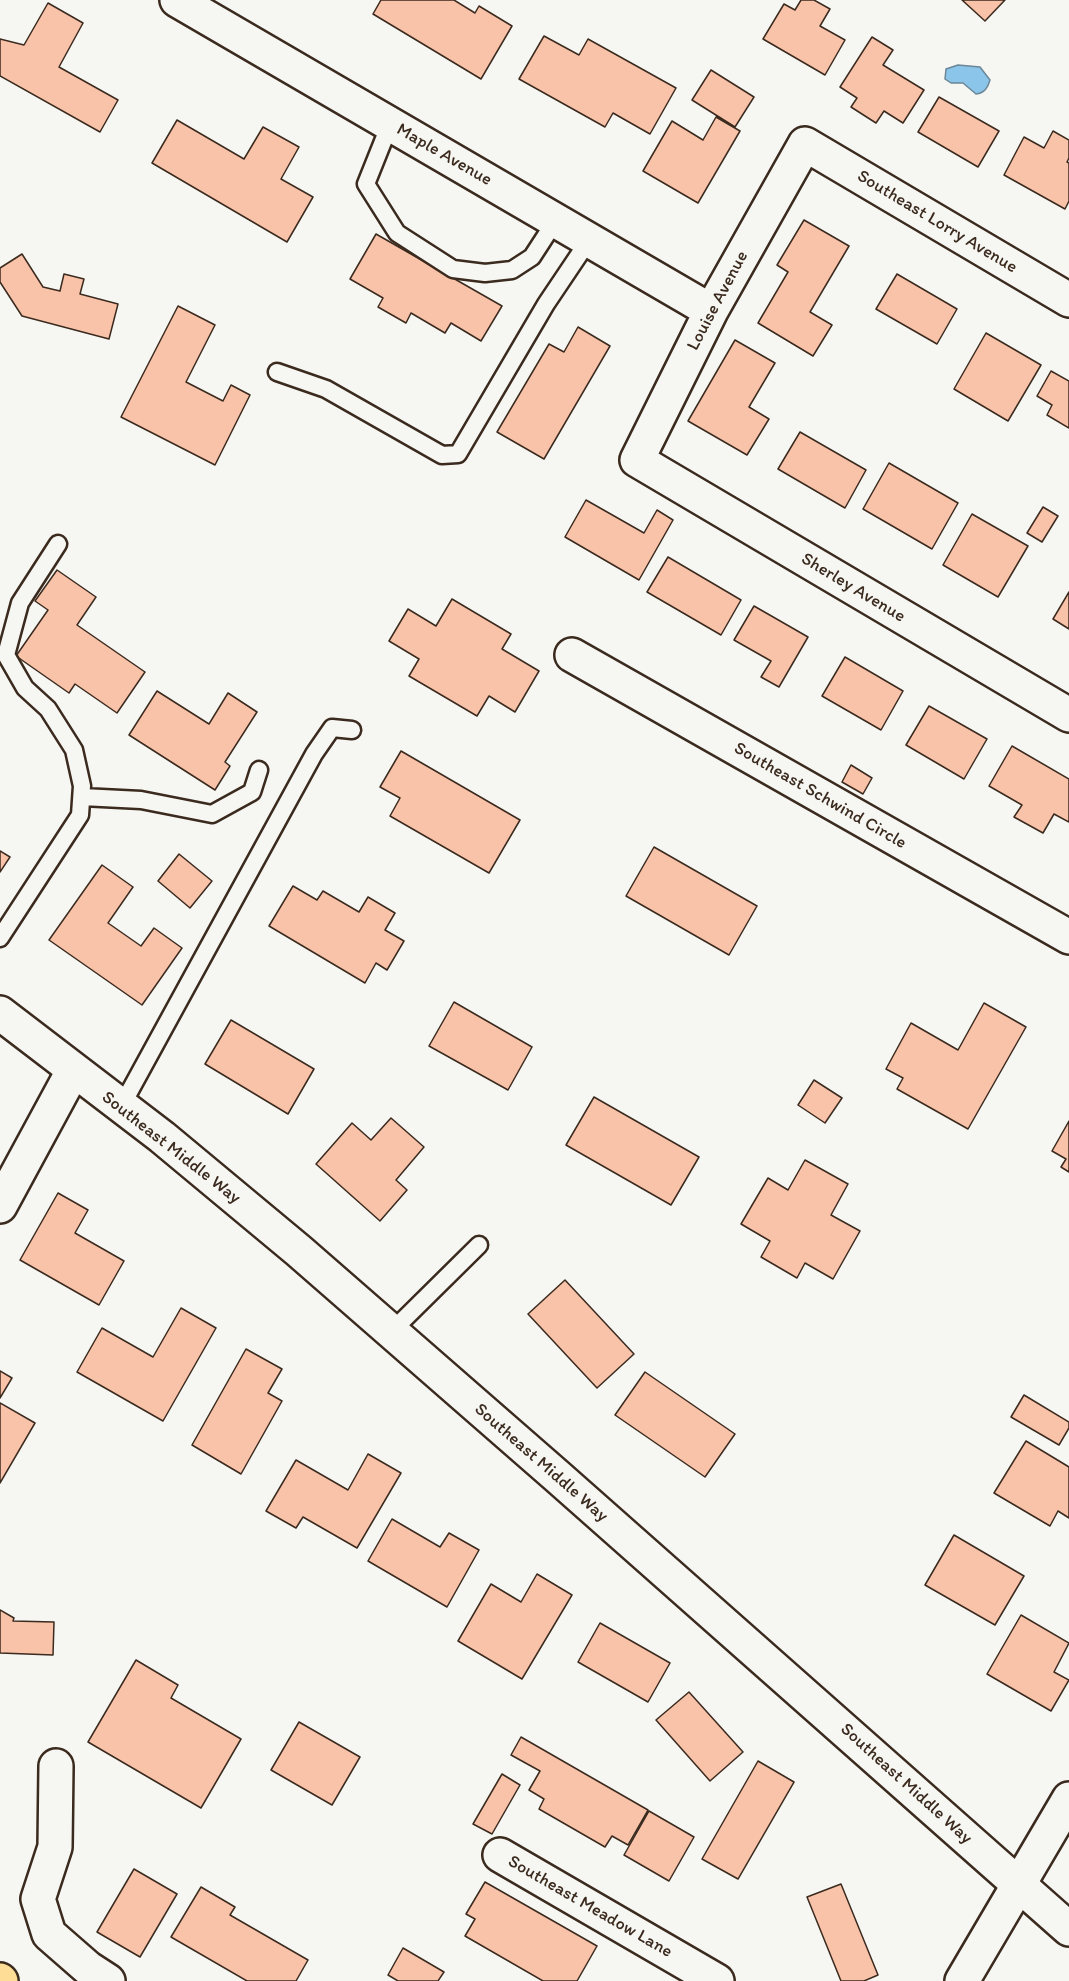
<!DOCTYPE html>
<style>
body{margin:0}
canvas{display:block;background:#f6f6f2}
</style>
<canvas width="1069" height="1981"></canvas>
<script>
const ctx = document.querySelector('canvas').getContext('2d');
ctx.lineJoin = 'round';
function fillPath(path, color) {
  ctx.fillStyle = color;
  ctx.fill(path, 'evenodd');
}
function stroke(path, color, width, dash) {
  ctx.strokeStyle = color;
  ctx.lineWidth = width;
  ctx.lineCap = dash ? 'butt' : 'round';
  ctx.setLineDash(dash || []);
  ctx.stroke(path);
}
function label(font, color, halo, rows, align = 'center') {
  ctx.font = font + ' Itim,sans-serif';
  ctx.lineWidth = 5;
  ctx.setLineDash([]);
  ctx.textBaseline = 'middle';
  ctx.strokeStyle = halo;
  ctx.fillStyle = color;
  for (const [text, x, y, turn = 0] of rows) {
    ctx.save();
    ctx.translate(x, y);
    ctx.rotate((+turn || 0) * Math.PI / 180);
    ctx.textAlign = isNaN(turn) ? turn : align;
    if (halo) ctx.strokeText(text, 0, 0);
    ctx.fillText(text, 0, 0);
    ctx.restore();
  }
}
const water = new Path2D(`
 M958 65 980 67 990 80C988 87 985 93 976 94L963 83H951L945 79 946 69Z`);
fillPath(water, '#8bc5ea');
stroke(water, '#6b8798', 1.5);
const building = new Path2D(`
 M381 0H454L475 13 479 6 512 26 481 79 373 14Z
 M801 0H814L830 9 820 26 845 40 825 75 763 39 784 4 795 10Z
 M962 0H1005L985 21Z
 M48 3 83 23 59 67 118 100 100 132 0 76V39L24 45Z
 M544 36 579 55 588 39 676 88 650 134 613 113 605 127 519 79Z
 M872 37 893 50 883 65 924 90 903 123 884 111 876 123 851 107 857 98 840 87Z
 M711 70 754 97 735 127 692 100Z
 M939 97 999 131 978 167 918 132Z
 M716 117 740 131 698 203 643 171 672 121 703 140Z
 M177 120 244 159 263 127 299 147 281 179 313 197 287 242 152 163Z
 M1053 131 1069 140V158L1067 162 1069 163V201L1065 209 1004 175 1024 137 1044 148Z
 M804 220 849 246 810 312 832 325 813 356 758 323 788 272 777 265Z
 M376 234 502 306 481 341 451 323 445 333 411 313 406 323 378 307 383 298 350 279Z
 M22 254 43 287 60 291 64 274 84 279 80 294 118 304 109 339 22 316 0 282V268Z
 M897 274 957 309 937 344 876 309Z
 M178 306 215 325 186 382 223 401 231 385 250 395 215 465 121 417Z
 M578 327 610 346 544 459 497 432 549 344 564 352Z
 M986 333 1041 365 1008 421 954 389Z
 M735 340 775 363 749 407 769 419 747 455 688 421Z
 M1051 371 1069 381V428L1047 415 1052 405 1037 396Z
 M800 432 866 470 845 508 778 469Z
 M889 463 958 503 932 549 863 509Z
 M586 500 644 533 657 510 673 520 639 580 565 537Z
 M1043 507 1058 516 1042 542 1027 533Z
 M972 514 1028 546 998 597 943 565Z
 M668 557 741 600 721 635 647 592Z
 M57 570 96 597 77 625 145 672 117 713 75 684 69 693 16 656 48 610 35 601Z
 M1069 592V629L1053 619Z
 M452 599 511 634 502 649 539 671 515 712 489 696 477 716 409 676 419 659 389 641 408 609 436 626Z
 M754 606 808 637 779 687 761 677 771 661 734 640Z
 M845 657 903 691 881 730 822 696Z
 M157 691 209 724 228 693 257 712 225 762 230 766 215 790 129 735Z
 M929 706 987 739 964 779 906 745Z
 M1012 746 1069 779V822L1054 814 1043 833 1014 817 1022 805 989 786Z
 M401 751 520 820 489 873 390 816 400 798 380 787Z
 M851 765 872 778 863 794 842 782Z
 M654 847 757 906 729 955 626 896Z
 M0 851 10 857 0 872Z
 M179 854 212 881 190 908 158 881Z
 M102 865 133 887 108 923 141 946 154 928 182 948 142 1005 49 940Z
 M293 886 317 900 323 891 359 912 368 897 395 913 385 930 404 941 387 970 376 963 365 983 269 926Z
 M454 1002 532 1047 508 1090 429 1046Z
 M984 1003 1026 1027 968 1129 897 1089 903 1078 886 1069 911 1023 958 1050Z
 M231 1020 314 1069 288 1114 205 1064Z
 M814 1080 842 1098 825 1123 798 1105Z
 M594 1097 699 1157 671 1205 566 1145Z
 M391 1118 424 1147 396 1180 407 1190 380 1221 316 1164 352 1123 371 1140Z
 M1069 1121V1172L1061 1167 1066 1159 1052 1151Z
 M805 1160 848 1184 831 1215 860 1231 833 1279 805 1263 797 1278 761 1257 770 1241 741 1224 768 1178 788 1190Z
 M58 1193 88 1210 75 1233 124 1261 99 1305 20 1260Z
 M565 1280 634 1354 597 1388 528 1314Z
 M181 1308 216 1328 163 1421 77 1372 102 1328 153 1357Z
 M246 1349 282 1369 268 1393 282 1401 241 1474 192 1445Z
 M0 1371 12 1378 0 1398Z
 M645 1372 735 1434 705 1477 615 1415Z
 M1024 1395 1069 1422V1428L1059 1445 1011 1417Z
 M0 1403 35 1423 0 1483Z
 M1026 1441 1069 1467V1518L1058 1511 1050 1526 994 1493Z
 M368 1454 401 1473 357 1548 303 1517 296 1528 266 1511 296 1460 348 1490Z
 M392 1519 440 1547 449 1533 479 1550 447 1607 368 1561Z
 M954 1535 1024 1576 995 1625 925 1585Z
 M537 1574 572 1595 522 1679 458 1641 491 1584 521 1602Z
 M0 1610 14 1618 13 1621 54 1622 53 1655 0 1653Z
 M1021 1615 1069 1643 1054 1672 1069 1680 1051 1711 987 1674Z
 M600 1623 670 1663 648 1702 578 1662Z
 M136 1660 178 1685 171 1698 241 1739 201 1808 88 1742Z
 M689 1692 743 1752 710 1781 656 1720Z
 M299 1722 360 1757 332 1805 271 1770Z
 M521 1737 648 1810 628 1845 612 1836 605 1847 539 1809 544 1799 529 1790 540 1771 511 1755Z
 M758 1761 794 1782 738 1879 702 1859Z
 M502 1774 520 1785 492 1834 473 1824Z
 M649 1811 694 1837 669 1881 624 1855Z
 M134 1869 177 1894 140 1957 97 1932Z
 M485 1882 597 1946 577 1981H543L465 1936 475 1919 466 1914Z
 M841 1884 878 1975 864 1981H841L807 1897Z
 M201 1887 235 1907 230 1915 308 1960 296 1981H247L171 1937Z
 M403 1948 444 1972 438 1981H398L388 1975Z`);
fillPath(building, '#f9c3aa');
stroke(building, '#3b2a1e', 1.5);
const service = new Path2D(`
 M390 124 366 184 397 233 453 269 485 273 512 270 532 257 556 220
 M277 372 326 389 442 455 458 454 546 304 589 240
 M82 797 141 800 212 814 252 792 259 770
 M0 938 80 815 82 786 74 750 48 709 25 688 6 655 20 603 58 544
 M121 1107 314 754 332 728 352 730
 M391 1332 479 1245`);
const minor = new Path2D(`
 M177 0 711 311
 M1069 300 805 144 711 311 637 460 1069 715
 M572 655 1069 937
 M0 1206 73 1071
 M56 1766 55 1847 38 1899 49 1934 88 1968 108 1981
 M500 1855 717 1981`);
const tertiary = new Path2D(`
 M0 1013 162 1137 299 1251 558 1477 1069 1929`);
const secondary = new Path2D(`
 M962 1981 1069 1799`);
const motorway = new Path2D(`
 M0 1980 1 1981`);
stroke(service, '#3b2a1e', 21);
stroke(minor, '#3b2a1e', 38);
stroke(tertiary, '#3b2a1e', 38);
stroke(secondary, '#3b2a1e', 38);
stroke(motorway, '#3b2a1e', 38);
stroke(service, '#f6f6f2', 16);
stroke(minor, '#f6f6f2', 33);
stroke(tertiary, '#f6f6f2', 33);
stroke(secondary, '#f6f6f2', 33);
stroke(motorway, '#fede96', 33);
label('18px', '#3b2a1e', '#f6f6f2', [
 ["Maple Avenue",444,155,30],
 ["Southeast Lorry Avenue",937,222,31],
 ["Louise Avenue",718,301,-62],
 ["Sherley Avenue",853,588,31],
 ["Southeast Schwind Circle",820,796,30],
 ["Southeast Middle Way",171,1148,38],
 ["Southeast Middle Way",541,1463,41],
 ["Southeast Middle Way",906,1784,42],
 ["Southeast Meadow Lane",590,1907,30]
]);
</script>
